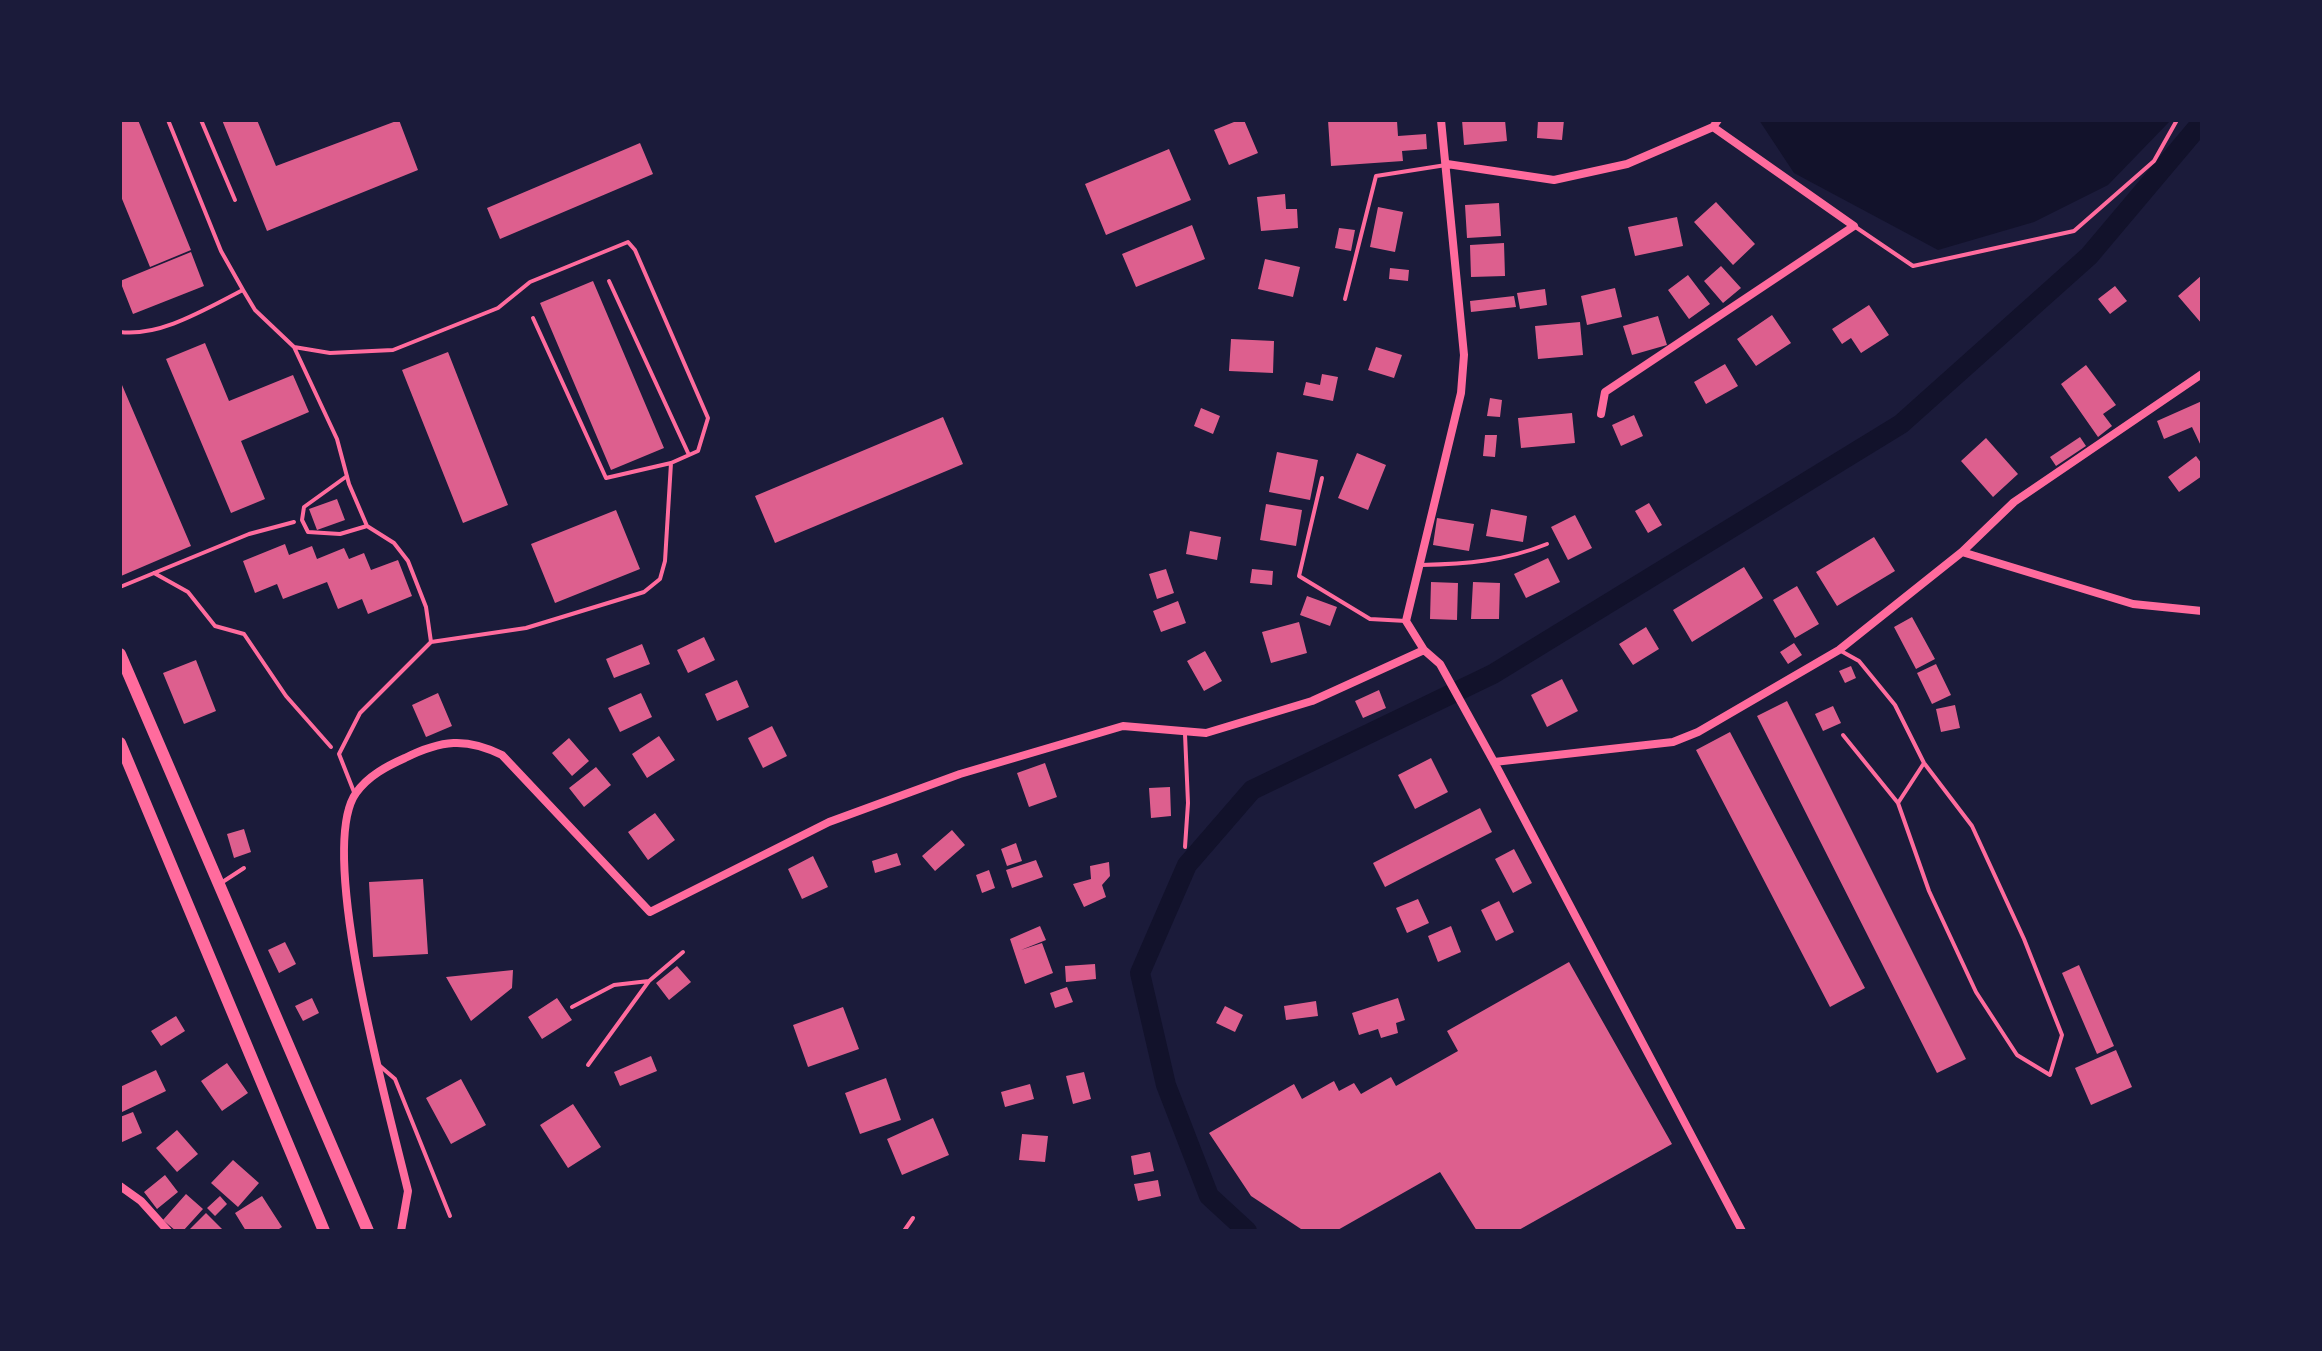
<!DOCTYPE html>
<style>
body{margin:0}
#map{position:relative;width:2322px;height:1351px;overflow:hidden;background:#1b1b3a;font-family:"Roboto Condensed",sans-serif}
canvas{display:block}
.frame{position:absolute;inset:0;border:122px solid #1b1b3a;pointer-events:none}
</style>
<div id="map">
<canvas width="2322" height="1351"></canvas>
<div class="frame"></div>
</div>
<script>
const ctx = document.querySelector('canvas').getContext('2d');
ctx.lineJoin = 'round';
function fillPath(path, color) {
  ctx.fillStyle = color;
  ctx.fill(path, 'evenodd');
}
function stroke(path, color, width, dash) {
  ctx.strokeStyle = color;
  ctx.lineWidth = width;
  ctx.lineCap = dash ? 'butt' : 'round';
  ctx.setLineDash(dash || []);
  ctx.stroke(path);
}
fillPath(new Path2D(`
 M1759 120H2171L2108 185 2034 222 1938 250 1794 173Z`), '#12122b');
stroke(new Path2D(`
 M1247 1231 1209 1196 1166 1085 1140 973 1187 865 1252 790 1493 674 1901 424 2089 256 2202 122`), '#12122b', 20);
fillPath(new Path2D(`
 M120 120H138L191 250 150 267 120 194Z
 M222 120H257L276 166 399 120 418 170 267 231Z
 M1239 120H1244L1258 153 1229 165 1214 130Z
 M1328 120 1397 121 1398 136 1426 134 1427 149 1402 151 1403 161 1331 166Z
 M1462 120H1505L1507 141 1464 145Z
 M1538 120H1564L1562 140 1537 138Z
 M640 143 653 174 500 239 487 208Z
 M1169 149 1191 200 1106 235 1085 184Z
 M1285 194 1286 209H1297L1298 228 1261 231 1257 197Z
 M1716 202 1755 244 1733 265 1694 222Z
 M1499 203 1501 236 1467 238 1465 205Z
 M1378 207 1403 212 1395 252 1370 247Z
 M1677 217 1683 246 1635 256 1628 227Z
 M1192 225 1205 259 1136 287 1122 254Z
 M1339 228 1355 230 1351 251 1335 248Z
 M1504 243 1505 276 1471 277 1470 245Z
 M191 252 204 286 133 314 120 281Z
 M1265 259 1300 267 1293 297 1258 289Z
 M1721 266 1741 288 1723 303 1704 281Z
 M1390 268 1409 270 1408 281 1389 279Z
 M1688 275 1710 304 1689 319 1668 290Z
 M2202 275V324L2178 296Z
 M593 281 664 448 611 470 540 303Z
 M2115 286 2127 301 2110 314 2098 299Z
 M1615 288 1622 317 1587 325 1581 296Z
 M1545 289 1547 305 1520 309 1517 293Z
 M1514 296 1516 307 1471 312 1470 301Z
 M1869 305 1889 335 1861 353 1851 338 1842 344 1832 329Z
 M1772 315 1791 343 1756 366 1737 339Z
 M1658 316 1667 345 1632 355 1623 326Z
 M1580 322 1583 355 1538 359 1535 326Z
 M1231 339 1274 341 1273 373 1229 371Z
 M205 343 229 401 293 375 309 412 241 441 265 499 231 513 166 359Z
 M1376 347 1402 355 1394 378 1368 370Z
 M448 352 508 505 463 523 402 370Z
 M1725 364 1738 386 1706 404 1694 382Z
 M2086 365 2116 405 2103 414 2112 426 2098 437 2061 384Z
 M1322 374 1338 377 1333 401 1303 395 1306 382 1320 385Z
 M122 385 191 546 121 576 120 386Z
 M1490 398 1502 400 1500 417 1487 416Z
 M2202 401V448L2192 427 2164 439 2157 421Z
 M1201 408 1220 416 1213 434 1194 426Z
 M1572 413 1575 443 1521 448 1518 418Z
 M1634 415 1643 436 1621 446 1612 425Z
 M943 417 963 464 775 543 755 496Z
 M1485 435H1497L1495 457 1483 456Z
 M2080 437 2086 446 2056 466 2050 457Z
 M1986 438 2018 474 1993 497 1961 461Z
 M1277 452 1318 460 1310 500 1269 492Z
 M1357 453 1386 465 1368 510 1338 498Z
 M2196 456 2202 464V476L2179 492 2168 477Z
 M337 499 345 520 317 530 309 509Z
 M1649 503 1662 525 1648 533 1635 511Z
 M1266 504 1302 510 1296 546 1260 540Z
 M1491 509 1527 516 1523 542 1486 536Z
 M616 510 640 569 555 603 531 544Z
 M1575 515 1592 548 1568 560 1551 527Z
 M1437 518 1474 524 1469 551 1433 545Z
 M1190 531 1221 537 1217 560 1186 554Z
 M1874 537 1895 571 1837 606 1816 572Z
 M285 544 289 555 312 546 317 559 344 548 349 559 364 553 371 570 398 560 412 596 368 614 362 599 338 609 327 582 283 599 277 584 255 593 243 561Z
 M1548 558 1560 582 1526 598 1514 574Z
 M1744 567 1763 598 1692 642 1673 610Z
 M1166 569 1174 593 1157 599 1149 574Z
 M1252 569 1273 571 1272 585 1250 583Z
 M1431 582 1458 583 1457 620 1430 619Z
 M1473 582 1500 583 1499 619H1471Z
 M1797 586 1819 624 1795 638 1773 600Z
 M1307 596 1337 607 1330 626 1300 615Z
 M1178 601 1186 623 1161 632 1153 611Z
 M1912 617 1935 659 1916 669 1894 627Z
 M1299 622 1307 653 1271 663 1262 632Z
 M1646 627 1659 649 1633 665 1619 644Z
 M704 637 715 660 688 673 677 650Z
 M1794 643 1802 655 1788 664 1780 652Z
 M642 644 650 664 614 678 606 659Z
 M1205 651 1222 681 1204 691 1187 661Z
 M196 660 216 711 184 724 163 673Z
 M1936 664 1951 695 1932 704 1917 673Z
 M1851 666 1856 678 1845 683 1839 671Z
 M1562 679 1578 711 1547 727 1531 695Z
 M737 680 749 707 717 721 705 694Z
 M1379 690 1386 708 1363 718 1355 701Z
 M438 693 452 726 426 737 412 705Z
 M641 693 652 717 620 732 608 708Z
 M1787 701 1966 1059 1937 1073 1757 716Z
 M1955 705 1960 728 1941 732 1936 709Z
 M1833 706 1841 723 1823 731 1815 714Z
 M772 726 787 756 763 768 748 738Z
 M1730 732 1865 988 1830 1007 1696 750Z
 M659 736 675 760 647 778 632 754Z
 M569 738 589 761 572 776 552 753Z
 M1431 758 1448 792 1415 809 1398 775Z
 M1045 763 1057 797 1029 807 1017 773Z
 M596 767 611 785 584 807 569 788Z
 M1170 787 1171 816 1151 818 1149 788Z
 M1480 808 1492 832 1385 887 1373 863Z
 M655 813 675 840 648 860 628 832Z
 M244 829 251 852 234 858 227 834Z
 M952 830 965 845 935 871 922 856Z
 M1016 843 1022 861 1007 866 1001 849Z
 M1514 849 1532 883 1513 893 1495 859Z
 M897 853 901 865 875 873 872 861Z
 M813 856 828 887 802 899 788 869Z
 M1036 860 1043 877 1012 888 1006 870Z
 M1109 862 1110 876 1102 885 1106 897 1084 907 1073 884 1091 879 1090 866Z
 M989 870 995 888 982 893 976 875Z
 M423 879 428 954 373 957 369 882Z
 M1418 899 1429 923 1407 933 1396 908Z
 M1499 901 1514 932 1496 941 1481 910Z
 M1040 926 1046 940 1021 950 1042 943 1053 973 1025 984 1010 939Z
 M1451 926 1461 952 1438 962 1428 936Z
 M285 942 296 964 279 973 268 950Z
 M1569 962 1672 1144 1517 1231H1477L1440 1172 1336 1231H1304L1251 1196 1209 1133 1294 1084 1302 1099 1334 1081 1339 1091 1354 1083 1361 1094 1391 1077 1396 1086 1458 1051 1447 1031Z
 M1095 964 1096 979 1066 982 1065 966Z
 M2079 965 2114 1046 2097 1054 2062 973Z
 M677 966 691 982 669 1000 656 983Z
 M513 970 512 988 471 1021 446 977Z
 M1067 987 1073 1002 1055 1008 1050 993Z
 M312 998 319 1013 303 1021 295 1006Z
 M557 998 572 1020 542 1039 528 1017Z
 M1398 998 1405 1020 1396 1023 1398 1033 1381 1038 1378 1029 1359 1035 1352 1013Z
 M1316 1001 1318 1016 1286 1020 1284 1006Z
 M1225 1006 1243 1015 1235 1032 1216 1023Z
 M843 1007 859 1049 808 1067 793 1025Z
 M176 1016 185 1031 161 1046 151 1031Z
 M2116 1050 2132 1087 2091 1105 2075 1068Z
 M651 1056 657 1071 620 1086 614 1072Z
 M227 1063 248 1093 222 1111 201 1081Z
 M156 1070 166 1091 120 1113V1087Z
 M1084 1072 1091 1099 1073 1104 1066 1076Z
 M886 1078 901 1120 860 1134 845 1093Z
 M461 1079 486 1125 451 1144 426 1098Z
 M1030 1084 1034 1099 1005 1107 1001 1092Z
 M573 1104 601 1147 568 1168 540 1125Z
 M133 1112 142 1133 120 1143V1117Z
 M933 1118 949 1155 902 1175 887 1139Z
 M177 1130 198 1154 177 1172 156 1148Z
 M1022 1134 1048 1136 1045 1162 1019 1160Z
 M1150 1152 1154 1171 1134 1175 1131 1156Z
 M233 1160 259 1183 238 1207 211 1183Z
 M165 1175 178 1192 157 1209 144 1192Z
 M1158 1180 1161 1196 1138 1201 1134 1184Z
 M186 1194 203 1209 183 1231H176L163 1220Z
 M220 1196 227 1204 215 1216 207 1208Z
 M262 1196 282 1227 276 1231H246L235 1213Z
 M206 1213 224 1231H188Z`), '#dd5f8e');
stroke(new Path2D(`
 M154 573 188 592 215 626 244 634 286 696 331 747
 M120 587 249 534 294 522
 M904 1231 913 1218`), '#ff6b9d', 4);
stroke(new Path2D(`
 M168 120 221 251 243 290 255 310 294 347 330 353 393 350 498 308 530 282 628 242 635 250 708 418 698 451 671 463 606 478 533 318
 M201 120 235 200
 M1854 226 1913 266 2074 231 2154 161 2177 120
 M609 281 689 455
 M1345 299 1376 176 1446 165
 M120 332C161 337 207 308 243 290
 M294 347 337 439 349 484 367 526 394 543 408 561 426 607 431 642
 M347 476 304 507 302 520 308 532 340 534 367 526
 M1322 478 1299 576 1370 619 1406 621
 M1421 565C1466 564 1505 561 1547 544
 M1841 651 1859 661 1895 705 1924 763 1972 826 2024 939 2062 1035 2050 1075 2017 1055 1976 992 1929 891 1898 803 1843 735
 M1185 734 1188 803 1185 847
 M354 792 339 754 360 713 431 642 526 628 644 592 660 579 665 561 671 463
 M1898 803 1924 763
 M221 883 244 868
 M572 1007 614 985 649 981
 M588 1065 649 981 683 952
 M380 1066 395 1079 450 1216`), '#ff6b9d', 4);
stroke(new Path2D(`
 M1441 120 1464 355 1461 393 1406 621 1424 650 1440 664 1494 762 1742 1231
 M1447 164 1554 180 1627 164 1713 127 1718 120
 M1601 414 1605 392 1854 226 1713 127
 M1962 552 2133 604 2202 611
 M1494 762 1673 742 1698 732 1839 650 1962 552 2014 502 2202 374
 M120 1186 141 1201 168 1231
 M401 1231 408 1191C391 1118 315 851 356 793 368 776 387 766 405 758 441 740 466 737 502 755L650 912 829 822 960 774 1123 726 1206 733 1312 701 1424 650`), '#ff6b9d', 8);
stroke(new Path2D(`
 M120 654 368 1231
 M120 743 324 1231`), '#ff6b9d', 12);
</script>
